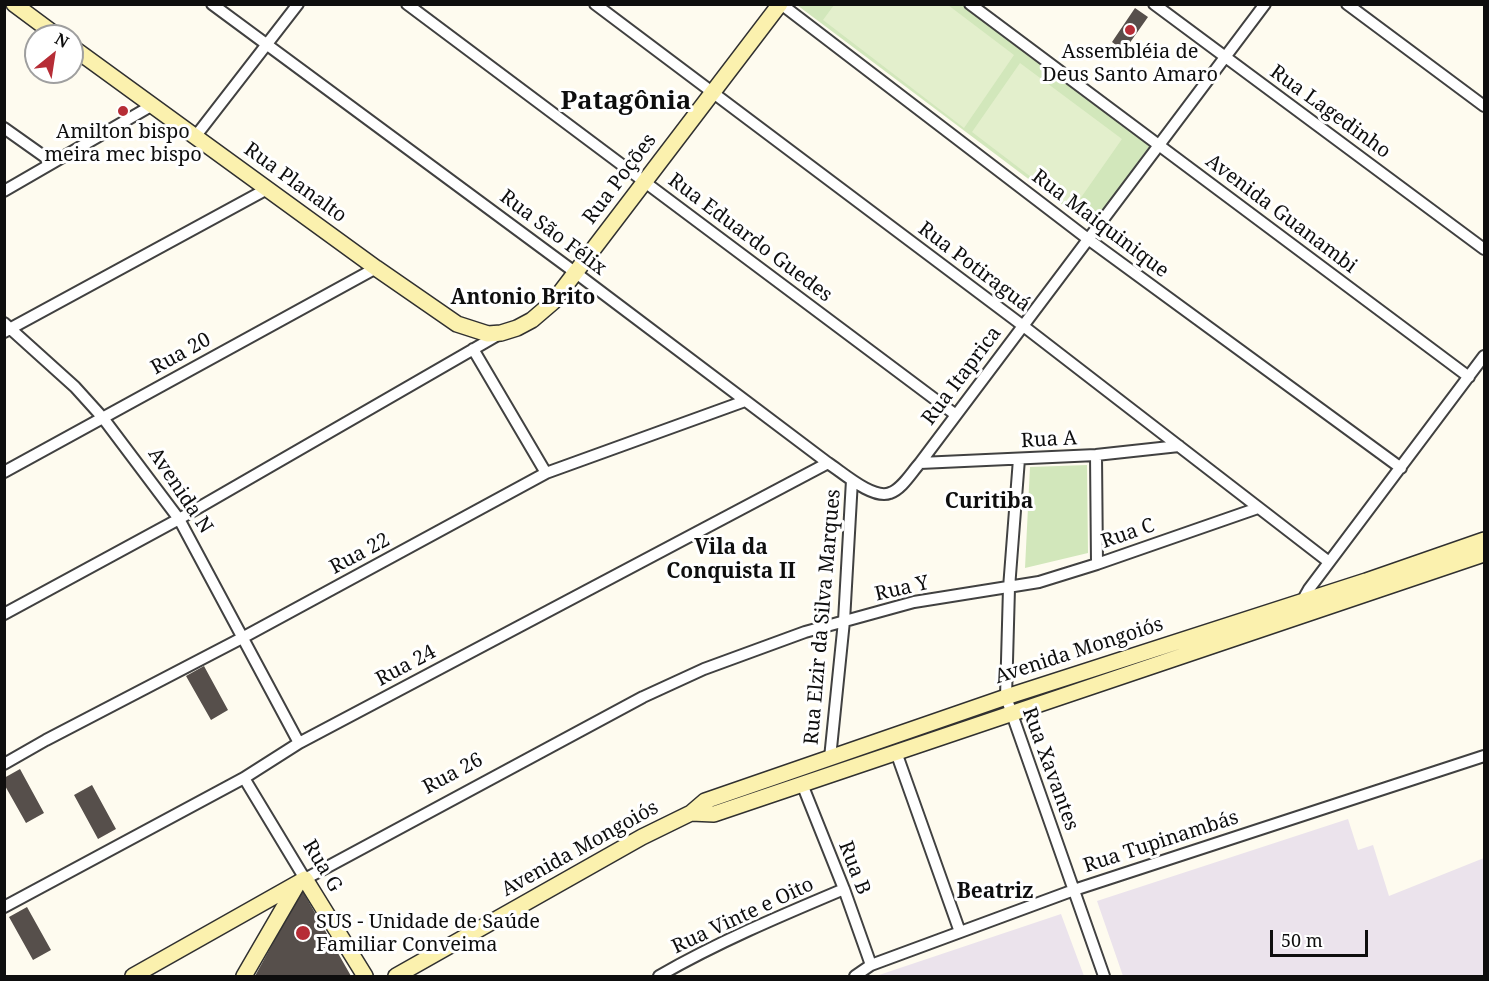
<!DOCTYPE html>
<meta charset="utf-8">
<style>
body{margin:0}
#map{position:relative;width:1489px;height:981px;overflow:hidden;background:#fefbef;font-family:"Noto Serif",serif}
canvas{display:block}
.frame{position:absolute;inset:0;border:6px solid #0e0e0e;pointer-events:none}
.north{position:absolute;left:24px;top:24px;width:60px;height:60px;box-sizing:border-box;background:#fff;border:2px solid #9f9f9f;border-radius:50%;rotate:30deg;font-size:16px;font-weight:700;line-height:24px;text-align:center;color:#0e0e0e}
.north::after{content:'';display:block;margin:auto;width:21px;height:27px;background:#b62d36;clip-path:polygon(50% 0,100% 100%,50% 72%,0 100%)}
.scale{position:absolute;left:1270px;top:930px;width:98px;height:27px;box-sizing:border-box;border:3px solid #0e0e0e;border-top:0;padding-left:8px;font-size:18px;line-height:21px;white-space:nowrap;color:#0e0e0e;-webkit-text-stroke:4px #fff;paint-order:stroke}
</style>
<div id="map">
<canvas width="1489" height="981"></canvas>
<div class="frame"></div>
<div class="north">N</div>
<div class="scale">50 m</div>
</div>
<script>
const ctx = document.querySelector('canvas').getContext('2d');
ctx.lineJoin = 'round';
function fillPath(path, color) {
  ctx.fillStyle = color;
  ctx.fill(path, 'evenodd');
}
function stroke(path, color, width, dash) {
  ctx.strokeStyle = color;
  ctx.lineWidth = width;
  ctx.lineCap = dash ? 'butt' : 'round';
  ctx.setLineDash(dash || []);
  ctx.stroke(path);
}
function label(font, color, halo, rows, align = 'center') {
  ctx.font = font + ' "Noto Serif",serif';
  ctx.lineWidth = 6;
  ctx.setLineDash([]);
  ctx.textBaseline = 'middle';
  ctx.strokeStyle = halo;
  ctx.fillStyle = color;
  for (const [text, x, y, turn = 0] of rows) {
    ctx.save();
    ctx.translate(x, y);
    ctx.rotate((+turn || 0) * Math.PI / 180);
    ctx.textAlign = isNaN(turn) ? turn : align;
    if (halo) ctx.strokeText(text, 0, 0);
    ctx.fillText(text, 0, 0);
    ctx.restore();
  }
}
fillPath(new Path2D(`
 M1348 819 1358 850 1373 845 1389 896 1484 858V976H1123L1097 901Z
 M1061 914 1084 976H876Z`), '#ebe3ec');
fillPath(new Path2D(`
 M797 5H965L1151 144 1091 226Z
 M1087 465 1088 553 1025 568 1030 467Z`), '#d2e7bb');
fillPath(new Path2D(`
 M834 5H948L1014 55 964 128 823 20Z
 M1020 63 1122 139 1073 209 972 132Z`), '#e3efcc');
fillPath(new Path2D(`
 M1135 8 1148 17 1124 51 1112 42Z
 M204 666 228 710 211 720 186 676Z
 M20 769 44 813 26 823 4 784V778Z
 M92 785 116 829 98 839 74 795Z
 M302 890 351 976H255Z
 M27 907 51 950 33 960 9 917Z`), '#564f4b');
const street = new Path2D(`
 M212 4 576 273 828 463C842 472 873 500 890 493 902 489 911 473 920 463L1265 4
 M407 4 956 415
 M595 4 1022 325 1329 562
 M781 4 1088 239 1401 468
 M970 4 1469 377
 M1154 4 1484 249
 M1347 4 1484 106
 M4 128 52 162
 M195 137 298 4
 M4 191 151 106
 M4 323 75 387 103 418 179 519 299 743
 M4 332 267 189
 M473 349 546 473
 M1096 455 1097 564
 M1019 459 1009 588 1006 697 1104 976
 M920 463 1096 455 1179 446
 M4 472 376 268
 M1306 605 1305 596 1309 589 1484 356
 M4 614 179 519 498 335
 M896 752 960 932
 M830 758 844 621 852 480
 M4 764 46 740 242 638 546 473 745 401
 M244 778 305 879 643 697 704 669 805 632 914 602 1039 582 1097 564 1258 508
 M802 784 844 889 871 965
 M4 907 244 778 299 743 828 463
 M659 976C718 942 780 916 844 889
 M855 976 871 965 1074 890 1484 756`);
const secondary = new Path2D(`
 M14 4 57 36
 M72 47 376 268 457 324 488 334 501 333 517 328 532 320 553 302 780 4
 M691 813 714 814 1484 554
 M133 976 305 879 365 976
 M244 976 298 883
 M396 976 642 837 691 813 705 801 1006 697 1366 581 1484 540`);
stroke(street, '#414141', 14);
stroke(secondary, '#303030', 18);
stroke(street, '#fff', 10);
stroke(secondary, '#fbf1ae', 15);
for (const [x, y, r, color] of [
 [1130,30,6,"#b62d36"],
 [123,111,6,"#b62d36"],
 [303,933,8,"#b62d36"]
]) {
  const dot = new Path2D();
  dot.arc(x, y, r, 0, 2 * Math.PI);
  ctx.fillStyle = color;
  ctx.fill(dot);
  stroke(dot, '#fff', 2);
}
label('20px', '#0e0e0e', '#fff', [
 ["Assembléia de",1130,52],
 ["Deus Santo Amaro",1130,75],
 ["Amilton bispo",123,132],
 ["meira mec bispo",123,155],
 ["SUS - Unidade de Saúde",316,922,"left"],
 ["Familiar Conveima",316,945,"left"]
]);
label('20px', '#0e0e0e', '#fff', [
 ["Rua Lagedinho",1330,112,36],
 ["Rua Poções",620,179,-53],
 ["Rua Planalto",295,183,36],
 ["Avenida Guanambi",1281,214,37],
 ["Rua Maiquinique",1100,224,37],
 ["Rua São Félix",553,233,37],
 ["Rua Eduardo Guedes",750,238,37],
 ["Rua Potiraguá",974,267,37],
 ["Rua 20",181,354,-29],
 ["Rua Itaprica",962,376,-53],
 ["Rua A",1049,440,-3],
 ["Avenida N",180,491,56],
 ["Rua C",1128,534,-19],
 ["Rua 22",360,554,-28],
 ["Rua Y",902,589,-13],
 ["Rua Elzir da Silva Marques",823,617,-85],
 ["Avenida Mongoiós",1079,651,-18],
 ["Rua 24",406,666,-28],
 ["Rua Xavantes",1050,769,70],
 ["Rua 26",453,774,-28],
 ["Rua Tupinambás",1161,842,-18],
 ["Avenida Mongoiós",580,849,-29],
 ["Rua G",322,866,59],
 ["Rua B",854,868,69],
 ["Rua Vinte e Oito",743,916,-25]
]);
label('bold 21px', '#0e0e0e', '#fff', [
 ["Antonio Brito",523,298],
 ["Curitiba",989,502],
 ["Vila da",731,548],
 ["Conquista II",731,572],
 ["Beatriz",995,892]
]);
label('bold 26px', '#0e0e0e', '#fff', [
 ["Patagônia",626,102]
]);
</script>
